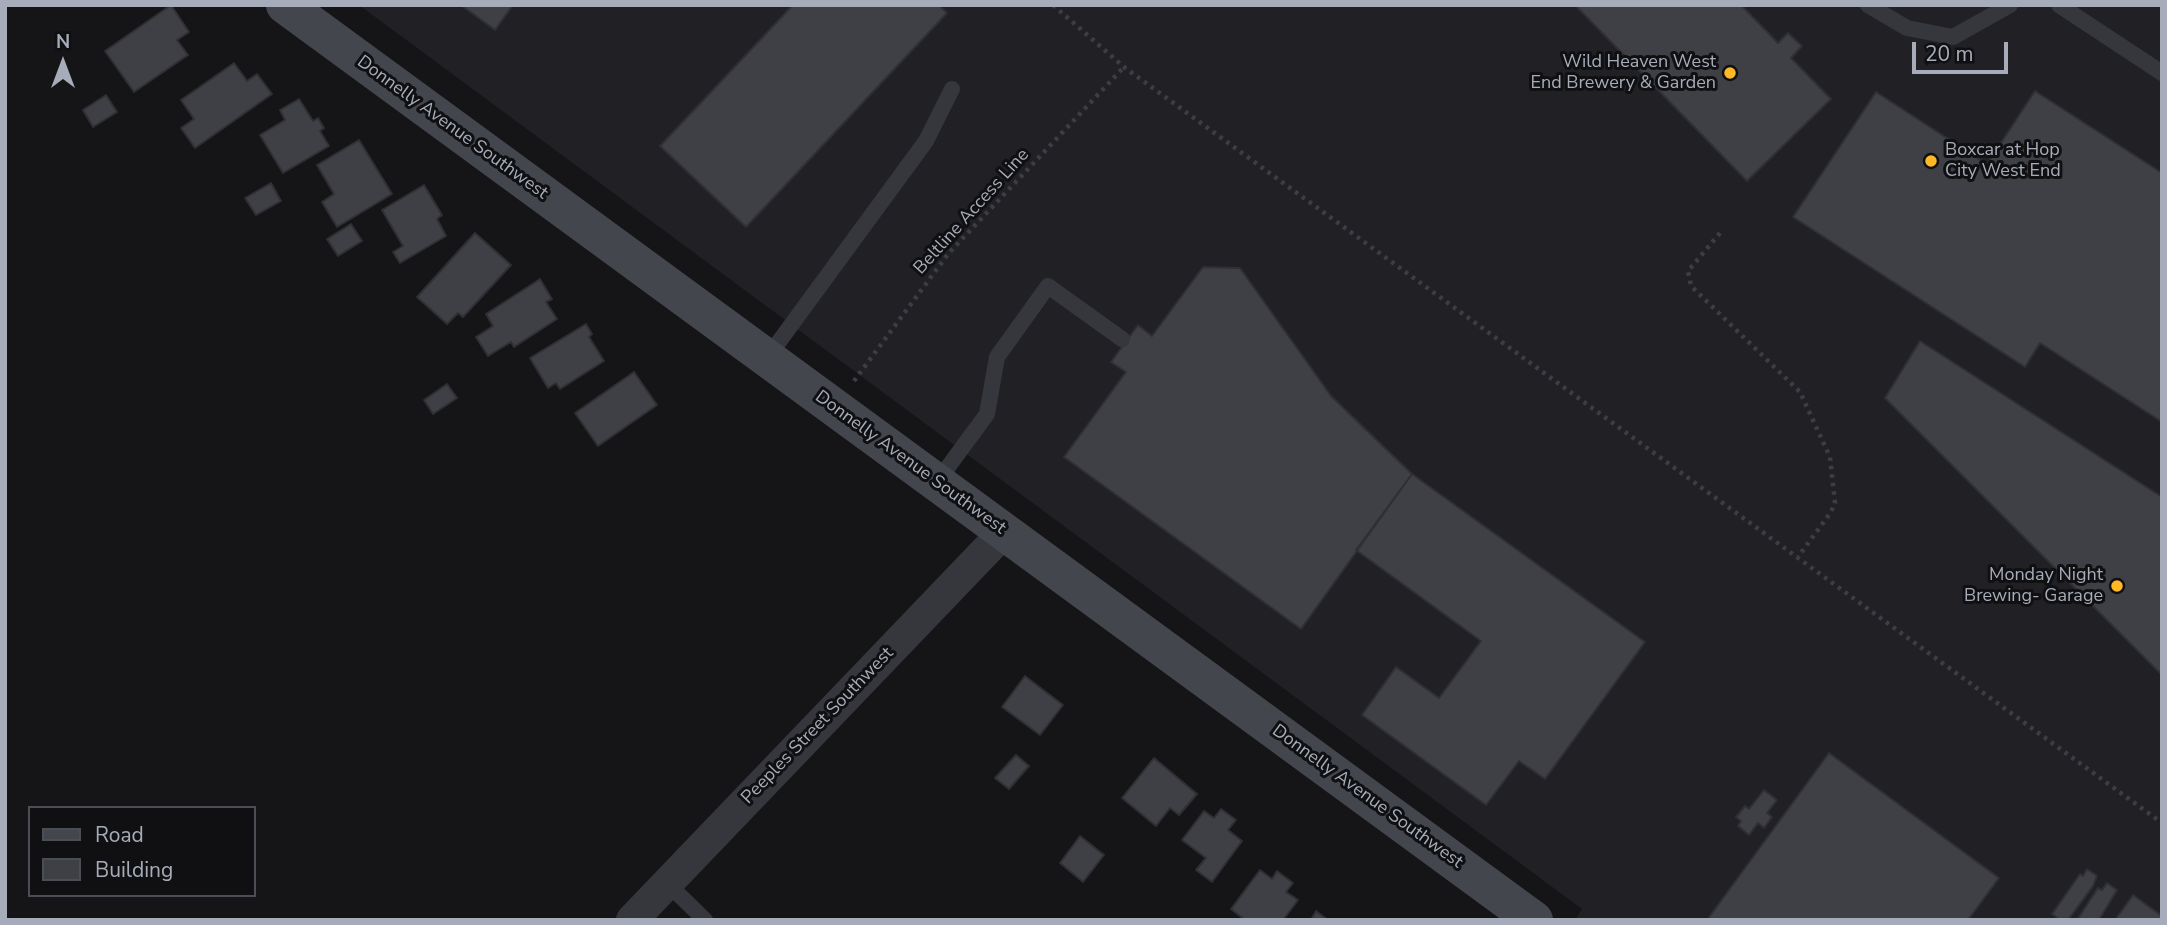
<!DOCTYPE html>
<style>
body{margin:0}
#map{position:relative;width:2167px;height:925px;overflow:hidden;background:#151517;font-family:"Nunito Sans",sans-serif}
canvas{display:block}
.frame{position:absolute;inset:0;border:7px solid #a6acb9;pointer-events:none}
.legend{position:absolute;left:28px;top:806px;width:228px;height:91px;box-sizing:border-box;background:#101012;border:2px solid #4c4e55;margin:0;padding:9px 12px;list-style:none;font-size:21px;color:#a6acb9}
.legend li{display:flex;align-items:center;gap:14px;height:35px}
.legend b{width:35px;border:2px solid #4c4e55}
.north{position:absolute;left:28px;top:28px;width:70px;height:70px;-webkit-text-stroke:5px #101012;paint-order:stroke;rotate:0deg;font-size:19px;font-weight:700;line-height:28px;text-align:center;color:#a6acb9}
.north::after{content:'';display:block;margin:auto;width:24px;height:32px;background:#a6acb9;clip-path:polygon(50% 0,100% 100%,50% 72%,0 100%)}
.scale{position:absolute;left:1912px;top:42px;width:96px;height:32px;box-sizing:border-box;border:4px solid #a6acb9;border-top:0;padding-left:9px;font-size:21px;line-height:24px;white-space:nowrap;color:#a6acb9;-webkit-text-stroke:5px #101012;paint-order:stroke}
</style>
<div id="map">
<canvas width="2167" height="925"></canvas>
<div class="frame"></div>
<ul class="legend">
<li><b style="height:9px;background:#44464d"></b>Road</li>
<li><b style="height:19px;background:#3f4045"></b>Building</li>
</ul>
<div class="north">N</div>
<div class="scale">20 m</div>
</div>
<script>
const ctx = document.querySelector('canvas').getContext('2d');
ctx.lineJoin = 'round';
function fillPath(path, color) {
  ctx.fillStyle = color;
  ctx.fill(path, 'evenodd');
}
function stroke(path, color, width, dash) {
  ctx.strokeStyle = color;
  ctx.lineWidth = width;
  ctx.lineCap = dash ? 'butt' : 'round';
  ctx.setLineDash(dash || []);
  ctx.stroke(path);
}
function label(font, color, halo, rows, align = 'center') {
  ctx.font = font + ' "Nunito Sans",sans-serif';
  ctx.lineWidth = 6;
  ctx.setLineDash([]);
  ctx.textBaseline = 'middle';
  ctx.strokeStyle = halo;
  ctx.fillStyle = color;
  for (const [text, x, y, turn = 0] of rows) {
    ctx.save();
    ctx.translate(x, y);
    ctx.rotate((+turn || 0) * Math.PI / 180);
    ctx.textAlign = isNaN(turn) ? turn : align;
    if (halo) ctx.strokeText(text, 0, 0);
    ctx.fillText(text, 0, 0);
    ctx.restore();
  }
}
fillPath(new Path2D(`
 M359 5H2162V920H1575L1582 909Z`), '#212125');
const building = new Path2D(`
 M171 5 189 32 177 40 188 55 134 92 105 51Z
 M461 5H513L495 30Z
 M793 5H939L947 13 746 227 660 146Z
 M1575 5H1741L1778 43 1788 33 1802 46 1791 58 1831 99 1747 181Z
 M234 63 247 81 257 74 272 94 195 148 181 128 194 119 181 100Z
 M2035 91 2162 173V422L2040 343 2025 367 1793 217 1876 92 1987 164Z
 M106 95 117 112 93 127 83 110Z
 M299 99 313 121 318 118 324 128 320 131 329 146 283 173 260 135 285 120 280 110Z
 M359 140 392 194 337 227 322 202 334 194 317 165Z
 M271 183 281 201 256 215 245 198Z
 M424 185 442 215 437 219 446 236 400 263 393 252 403 246 382 210Z
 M351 224 362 241 338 256 327 239Z
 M475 233 511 265 463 317 458 313 447 324 417 297Z
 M1203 267 1240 268 1331 396 1412 474 1301 629 1064 457 1126 372 1111 362 1138 325 1152 336Z
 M540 279 552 299 546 302 557 319 514 347 511 342 488 356 476 337 493 326 486 314Z
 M586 324 592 334 589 337 604 361 560 389 556 383 548 388 530 358Z
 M1920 341 2162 497V675L1885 398Z
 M634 372 657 405 598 446 575 413Z
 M447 384 457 398 433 414 424 400Z
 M1412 474 1645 642 1545 779 1519 761 1486 805 1362 715 1396 667 1439 698 1481 641 1356 550Z
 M1025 676 1063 705 1040 735 1002 707Z
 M1829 753 1999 878 1968 920H1707Z
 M1016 755 1029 766 1009 789 995 778Z
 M1154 758 1197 794 1179 815 1170 808 1156 826 1122 798Z
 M1764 790 1777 800 1767 813 1772 817 1764 828 1758 823 1749 835 1738 826 1741 821 1736 817 1745 806 1749 809Z
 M1221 809 1236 820 1228 830 1242 841 1212 882 1196 870 1206 858 1182 840 1204 811 1214 818Z
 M1080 836 1104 855 1083 882 1060 863Z
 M2087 869 2097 876 2093 886 2068 920H2060L2052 914 2080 874 2083 876Z
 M1260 870 1272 879 1277 871 1293 883 1286 892 1298 900 1283 920H1245L1231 909Z
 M2107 883 2117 890 2099 920H2077L2098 888 2102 890Z
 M2133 895 2162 916V920H2115Z
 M1316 911 1328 920H1311Z`);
fillPath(building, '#3f4045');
stroke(building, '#2f2f34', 2);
stroke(new Path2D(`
 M1053 5 1124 67 2162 823
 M1720 233 1688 271 1691 286 1800 392 1830 457 1835 503 1831 512 1798 557
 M854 381 948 254 1124 67`), '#3c3e44', 4.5, [3.5, 5]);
stroke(new Path2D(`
 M1868 5 1907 28 1953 37 2010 5
 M2059 5 2162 73
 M767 358 926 141 952 89
 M937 482 987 414 997 357 1048 286 1122 339
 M667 883 705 920`), '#36373d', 16);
stroke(new Path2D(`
 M632 920 1004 532`), '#36373d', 32);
stroke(new Path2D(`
 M285 5 1534 920`), '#44464d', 38);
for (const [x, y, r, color] of [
 [1730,73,7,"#ffb826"],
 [1931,161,7,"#ffb826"],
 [2117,586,7,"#ffb826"]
]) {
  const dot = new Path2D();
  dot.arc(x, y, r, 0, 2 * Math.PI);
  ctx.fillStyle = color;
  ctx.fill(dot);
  stroke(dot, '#101012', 2.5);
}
label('18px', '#a6acb9', '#101012', [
 ["Wild Heaven West",1716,63],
 ["End Brewery & Garden",1716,84],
 ["Boxcar at Hop",1945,151,"left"],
 ["City West End",1945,172,"left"],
 ["Monday Night",2103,576],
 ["Brewing- Garage",2103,597]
], 'right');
label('18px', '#a6acb9', '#101012', [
 ["Donnelly Avenue Southwest",452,128,36],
 ["Beltline Access Line",972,212,-48],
 ["Donnelly Avenue Southwest",910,463,36],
 ["Peeples Street Southwest",818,726,-46],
 ["Donnelly Avenue Southwest",1367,797,36]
]);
</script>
